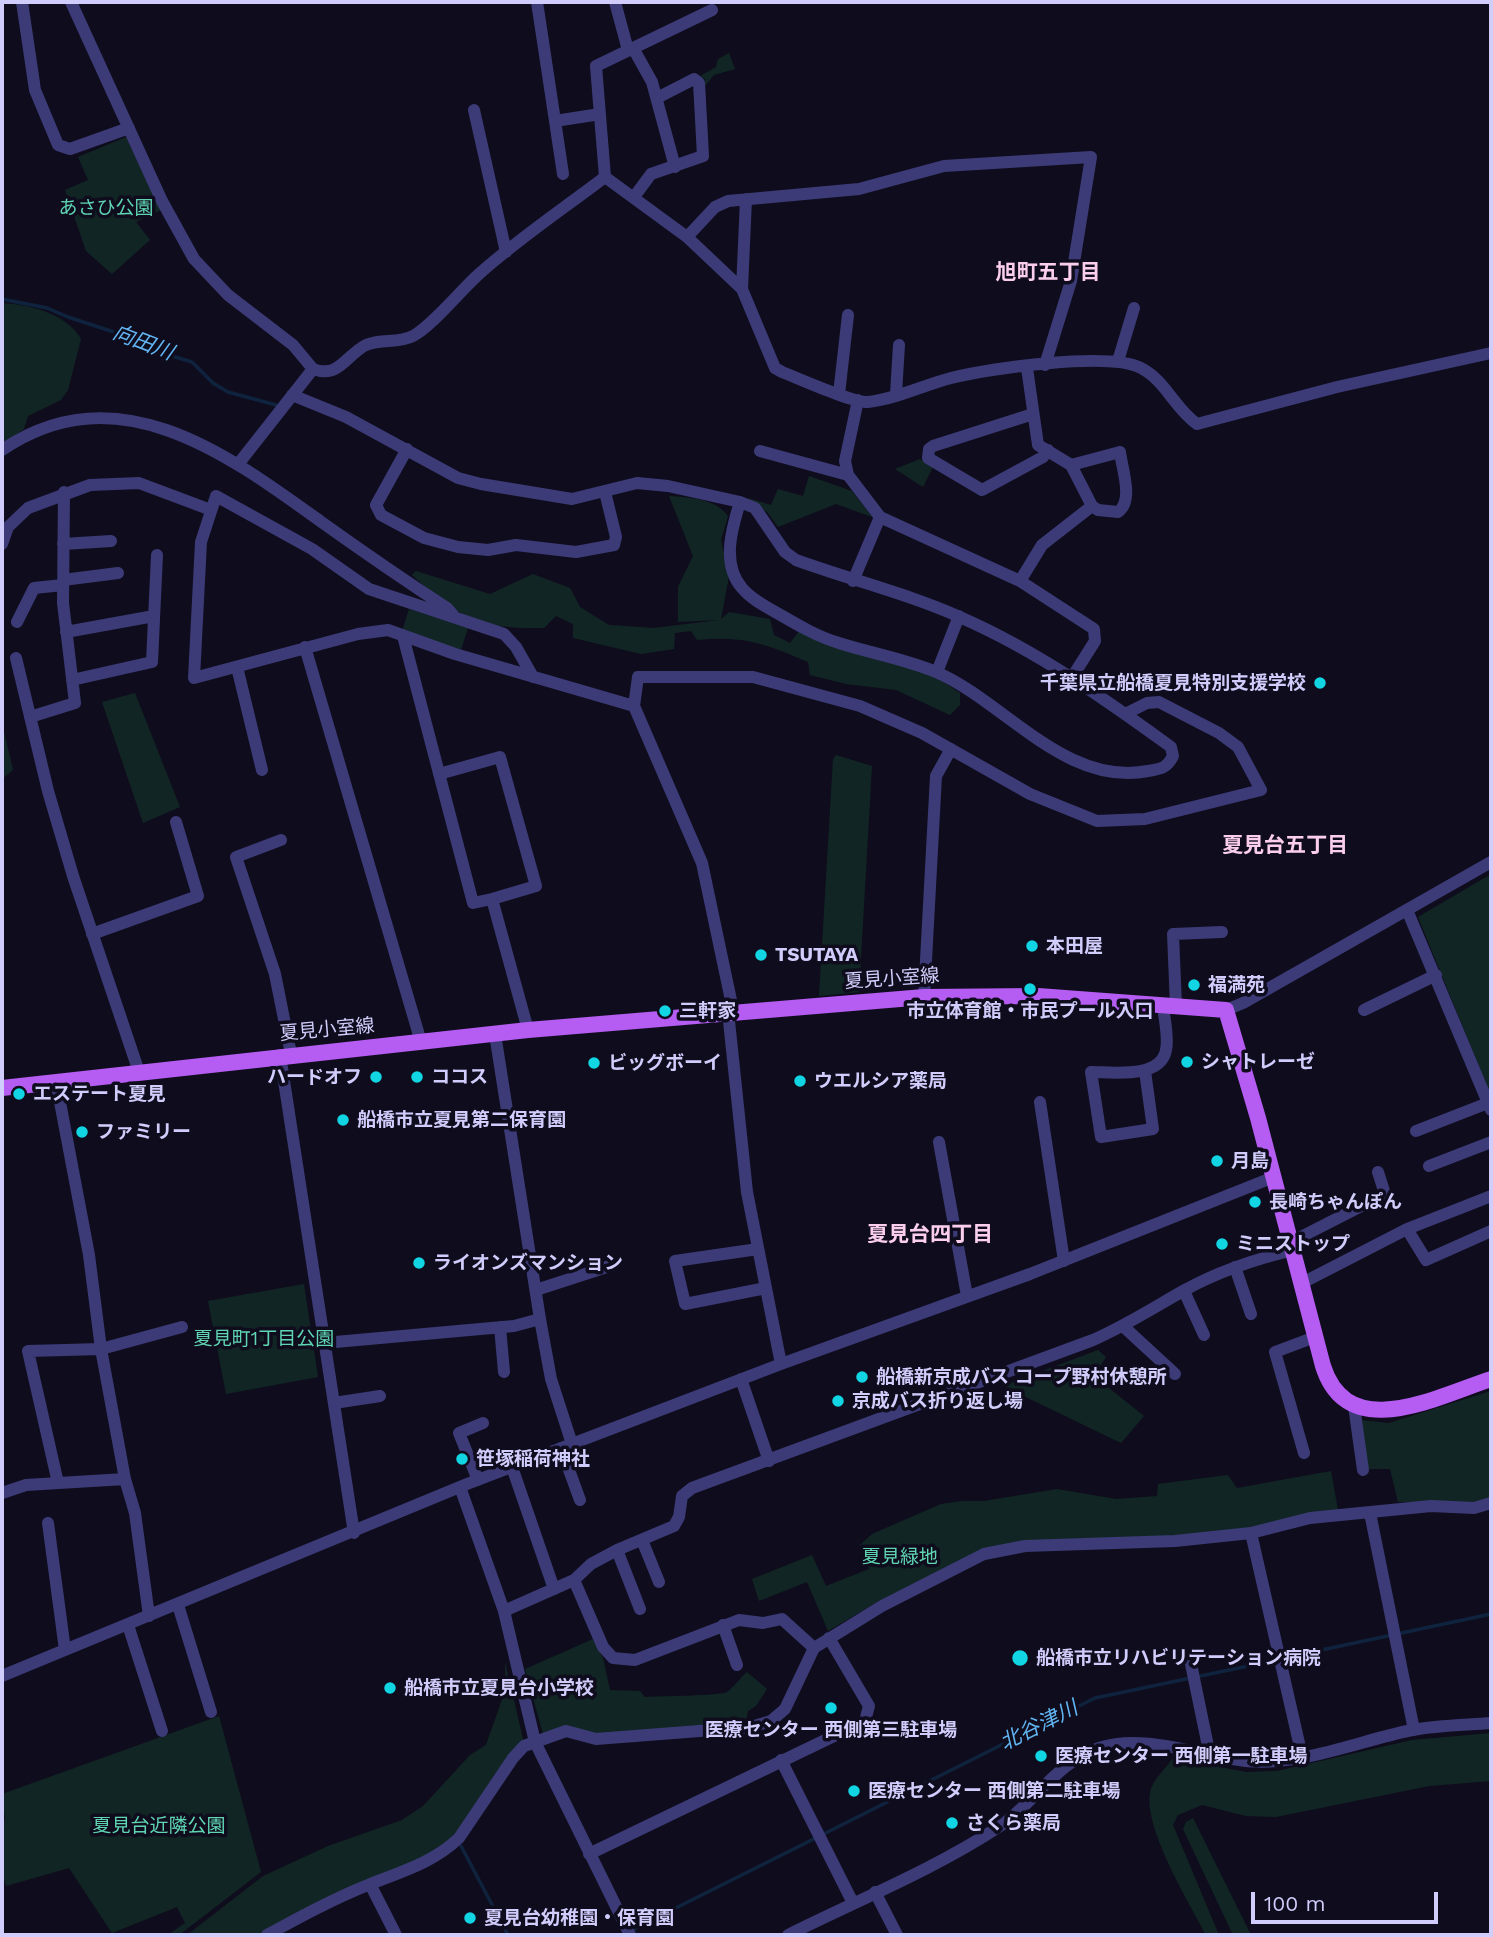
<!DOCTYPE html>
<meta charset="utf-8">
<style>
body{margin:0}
#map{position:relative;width:1493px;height:1937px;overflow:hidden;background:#0f0d1d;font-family:"Work Sans",sans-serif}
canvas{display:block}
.frame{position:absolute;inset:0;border:4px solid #d0ccfb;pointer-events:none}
.scale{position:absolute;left:1251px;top:1892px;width:187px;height:32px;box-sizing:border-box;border:4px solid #d0ccfb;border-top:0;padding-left:9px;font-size:21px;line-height:24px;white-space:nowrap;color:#d0ccfb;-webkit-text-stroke:5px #0f0d1d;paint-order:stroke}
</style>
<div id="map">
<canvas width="1493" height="1937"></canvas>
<div class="frame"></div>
<div class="scale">100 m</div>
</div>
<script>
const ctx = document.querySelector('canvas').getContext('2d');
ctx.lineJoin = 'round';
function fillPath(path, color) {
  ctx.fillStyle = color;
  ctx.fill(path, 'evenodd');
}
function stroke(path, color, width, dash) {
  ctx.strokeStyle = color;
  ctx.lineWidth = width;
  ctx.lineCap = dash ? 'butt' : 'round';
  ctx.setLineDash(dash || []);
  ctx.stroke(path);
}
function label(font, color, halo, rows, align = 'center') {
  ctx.font = font + ' "Work Sans","Noto Sans JP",sans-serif';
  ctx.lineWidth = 7;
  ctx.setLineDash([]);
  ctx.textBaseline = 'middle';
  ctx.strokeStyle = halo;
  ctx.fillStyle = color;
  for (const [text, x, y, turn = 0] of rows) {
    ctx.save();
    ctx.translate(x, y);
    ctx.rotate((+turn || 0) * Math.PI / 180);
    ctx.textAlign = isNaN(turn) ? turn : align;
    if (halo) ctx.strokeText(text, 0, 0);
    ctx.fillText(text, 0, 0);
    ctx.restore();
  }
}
fillPath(new Path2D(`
 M729 53 735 69 714 75 705 86V79L700 76 716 67 718 59Z
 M126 137 161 210 136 222 150 240 112 274 86 251 65 190 88 180 78 157Z
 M2 303C30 305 66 313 81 339L68 390 61 400 28 416 24 429 2 445Z
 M920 459 933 467 923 487 895 469Z
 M809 476 852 491 872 517 836 504 778 527 768 513 748 498 771 505 778 489 803 496Z
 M669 496C689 497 716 499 728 516L721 540 729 576 721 619 729 612 770 619 774 635 790 643 800 630 930 673 960 693V705L950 715 896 690 846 684 810 675 808 662C767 644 743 635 697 640L691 631 675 633 674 649 641 654 573 638V624L556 616 544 628C478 629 459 619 412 575L416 571 490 594 533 574 570 588 580 607 609 625 654 628 719 620 678 622V587L693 556Z
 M409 609 468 628 461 650 402 631Z
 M135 693 180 807 143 823 102 702Z
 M2 723 13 770 2 779Z
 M836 755 872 766 859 992 819 996 833 759Z
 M1491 874V1096L1418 917Z
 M304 1284 318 1377 226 1394 208 1301Z
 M1098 1350 1106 1357 1094 1376 1144 1416 1121 1443 1003 1386Z
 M1491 1391V1499L1473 1502H1398L1390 1469H1368L1360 1420 1389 1423Z
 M1331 1471 1338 1510 1252 1529 1174 1537 1026 1542 879 1601 828 1631 807 1582 759 1601 752 1579 812 1555 826 1586 869 1569 860 1545 872 1534 941 1504 962 1501H984L1057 1489 1116 1499 1157 1496 1158 1484 1228 1475 1237 1488Z
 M593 1639 603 1658 610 1690 640 1691 645 1697C659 1696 721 1696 727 1692 734 1687 740 1678 747 1672L767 1689 756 1706 748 1711 746 1723 597 1735 543 1734 525 1669Z
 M505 1662 524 1743 455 1835 433 1853 259 1935H187L263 1876 328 1846 402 1820 423 1806 470 1755 486 1745 505 1691Z
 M219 1716 261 1872 179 1935H168L185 1923 177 1907 112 1933 69 1868 6 1886 2 1871V1822L5 1820 2 1794Z
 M1491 1733V1781L1429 1786 1276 1817 1246 1816 1202 1805 1178 1815 1173 1825 1219 1935H1206C1190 1904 1140 1823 1151 1789 1154 1779 1166 1768 1173 1758L1246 1772 1277 1771 1412 1740Z
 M1193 1818 1251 1935H1233L1183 1829 1186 1822Z`), '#112624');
stroke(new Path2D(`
 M2 299 47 308 68 317 126 336 162 353 192 362 213 383 228 392 276 405
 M1284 1658 1491 1614
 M461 1846 508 1935
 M622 1935 1095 1698 1277 1660`), '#0f233f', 3.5);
stroke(new Path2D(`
 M22 2 35 90 58 145 70 149 129 128
 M71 2 162 201 194 259 228 295 293 345 313 369C339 379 346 355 366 345 381 338 398 344 413 336 432 326 461 290 479 274 518 239 563 209 605 177
 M537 2 555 121 600 114
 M615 2 628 50
 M712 10 596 66 605 177 687 237 742 289 775 368 782 372C800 379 853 403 868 402 896 399 924 385 951 378 989 369 1108 351 1141 368 1165 380 1175 409 1197 424L1337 387 1491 353
 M633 48 652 82 675 167
 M474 110 506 252
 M555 121 563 174
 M634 197 651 174 703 156 699 83 694 79 657 98
 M687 237 715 207 728 201 859 189 944 166 1091 157 1071 281 1045 365
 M742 289 746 199
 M1118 361 1134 308
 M1027 368 1038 445 1071 465 1092 506 1098 510 1118 512C1134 501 1122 469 1120 452L1071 465
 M839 394 848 315
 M896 394 899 345
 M292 395 346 417 458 478 481 484 572 499 637 483 668 486 740 502 755 508 785 552 796 560C851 580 909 594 962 618 1037 651 1105 699 1171 747L1173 756C1167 768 1161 769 1148 771 1065 787 1004 701 936 672 905 659 870 653 839 643 818 637 796 624 777 613 765 606 751 599 742 588 721 564 732 528 740 502
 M1033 414 933 446 929 449 928 458 982 490 1043 457 1048 450
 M407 449 376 505 381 515 424 538 458 547 488 550 516 545 576 552 614 545 616 537 605 492
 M2 450C116 372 226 453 320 521 362 551 404 580 447 608L453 615
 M760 451 848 475
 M239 463 313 369
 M880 517 1020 581 1094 629 1095 641 1071 679
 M2 544 8 527 28 508 90 485 139 483 211 510
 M63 544 111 541
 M63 580 118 573
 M853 581 880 517 848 475 845 461 858 400
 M1020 581 1042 545 1092 506
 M17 622 34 588 63 585
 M66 632 154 616
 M403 636 473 903 492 899 528 1030
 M305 647 421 1042
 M16 658 48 791 73 876 139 1072
 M237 667 262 770
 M937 672 959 616
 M533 677 516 647 504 634 369 589 312 549 216 496 201 542 194 678 358 634 388 630 455 654 634 706
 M72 680 152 662 157 555
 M30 717 75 703 63 603 64 492
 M439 774 500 757 536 886 492 899
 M281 840 236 857 275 974 291 1054
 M1407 910 1491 1110
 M92 934 198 896 176 822
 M924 997 936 776 951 749
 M1176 1006 1173 934 1222 932
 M1226 1010 1243 1003 1491 862
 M1364 1010 1436 975
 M280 1055 354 1533
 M1145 1071 1153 1129 1101 1137 1091 1072C1112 1072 1161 1079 1166 1050 1169 1037 1164 1018 1163 1005
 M56 1081 89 1255 101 1349 125 1479 135 1513 149 1616
 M1040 1102 1064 1261
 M1416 1131 1488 1103
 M939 1142 967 1296
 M1429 1166 1491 1142
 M1407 1229 1426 1260 1491 1231
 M1291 1242 1385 1194 1378 1172
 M758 1249 675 1261 685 1304 766 1288
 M1235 1267 1251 1314
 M1302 1283 1407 1229 1491 1196
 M536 1290 613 1265
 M1184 1291 1204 1335
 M540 1319 551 1379 572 1444
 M500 1327 504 1372
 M1124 1327 1175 1374
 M324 1343 514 1326 540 1319 495 1034
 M781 1364 747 1192 729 1021 732 1005 702 863 634 706 638 677H753L860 706 922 733 1030 794 1097 821 1145 819 1261 790 1238 747 1219 733 1159 702 1147 703 1125 714
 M741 1379 769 1461
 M334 1403 380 1396
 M1354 1406 1363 1470
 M561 1448 580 1500
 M1304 1453 1275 1352 1315 1337
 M512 1467 554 1589
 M478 1480 459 1433 483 1423
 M58 1483 28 1351 101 1349 182 1327
 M460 1487 504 1611 535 1742 630 1935
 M2 1493 26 1485 125 1479
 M1370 1513 1414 1730
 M48 1523 65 1650
 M1251 1533 1302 1756
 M642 1540 659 1582
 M617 1550 640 1609
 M574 1580 603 1647 613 1658 635 1660 739 1620 763 1623 782 1619 814 1648
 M178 1605 211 1712
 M504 1611 574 1580 591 1564 617 1550 674 1526 679 1517 682 1496 692 1488 1093 1340C1125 1326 1153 1308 1183 1291 1217 1272 1255 1259 1294 1250
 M128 1625 162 1731
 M723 1625 737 1665
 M1191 1664 1210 1756
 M2 1676 467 1484 781 1364 1030 1274 1274 1177
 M781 1760 853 1903
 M589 1854 865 1721 869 1706 829 1638
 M370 1884 396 1935
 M875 1892 897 1935
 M267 1935C300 1917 333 1899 368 1885 400 1872 433 1863 459 1838L513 1758 524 1746 566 1731 596 1739 751 1727 771 1721 785 1709 814 1648 882 1606 984 1554 1025 1546 1175 1541 1251 1533 1310 1518 1431 1506 1474 1508 1491 1503
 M788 1935C856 1901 937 1868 1000 1826 1035 1802 1057 1762 1099 1748 1145 1733 1199 1756 1246 1761 1301 1766 1358 1741 1412 1730 1438 1725 1465 1725 1491 1723`), '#3c3b78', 12);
stroke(new Path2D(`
 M2 1088 528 1030 924 997 1038 996 1226 1010 1258 1118 1323 1366C1348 1445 1438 1396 1491 1379`), '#b55cf3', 16);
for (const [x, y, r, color] of [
 [1320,683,7,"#11d5e3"],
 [1032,946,7,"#11d5e3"],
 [761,955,7,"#11d5e3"],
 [1194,985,7,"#11d5e3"],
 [1030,989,7,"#11d5e3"],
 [665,1011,7,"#11d5e3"],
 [1187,1062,7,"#11d5e3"],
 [594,1063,7,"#11d5e3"],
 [376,1077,7,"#11d5e3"],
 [417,1077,7,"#11d5e3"],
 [800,1081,7,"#11d5e3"],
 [19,1094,7,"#11d5e3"],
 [343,1120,7,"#11d5e3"],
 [82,1132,7,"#11d5e3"],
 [1217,1161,7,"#11d5e3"],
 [1255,1202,7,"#11d5e3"],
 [1222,1244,7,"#11d5e3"],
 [419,1263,7,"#11d5e3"],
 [862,1377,7,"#11d5e3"],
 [838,1401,7,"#11d5e3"],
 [462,1459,7,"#11d5e3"],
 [1020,1658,9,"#11d5e3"],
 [390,1688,7,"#11d5e3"],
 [831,1708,7,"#11d5e3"],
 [1041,1756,7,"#11d5e3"],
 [854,1791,7,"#11d5e3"],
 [952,1823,7,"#11d5e3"],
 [470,1918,7,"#11d5e3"]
]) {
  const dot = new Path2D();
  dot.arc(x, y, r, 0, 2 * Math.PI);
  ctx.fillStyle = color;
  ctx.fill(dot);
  stroke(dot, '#0f0d1d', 2.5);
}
label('19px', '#5fd5b3', '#0f0d1d', [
 ["あさひ公園",106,208],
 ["夏見町1丁目公園",264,1339],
 ["夏見緑地",900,1557],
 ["夏見台近隣公園",159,1826]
]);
label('bold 19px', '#d0ccfb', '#0f0d1d', [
 ["千葉県立船橋夏見特別支援学校",1306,683,"right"],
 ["本田屋",1046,946],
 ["TSUTAYA",775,955],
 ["福満苑",1208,985],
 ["三軒家",679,1011],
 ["市立体育館・市民プール入口",1030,1011,"center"],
 ["シャトレーゼ",1201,1062],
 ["ビッグボーイ",608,1063],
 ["ハードオフ",362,1077,"right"],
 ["ココス",431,1077],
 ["ウエルシア薬局",814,1081],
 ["エステート夏見",33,1094],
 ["船橋市立夏見第二保育園",357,1120],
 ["ファミリー",96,1132],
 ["月島",1231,1161],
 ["長崎ちゃんぽん",1269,1202],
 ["ミニストップ",1236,1244],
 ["ライオンズマンション",433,1263],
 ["船橋新京成バス コープ野村休憩所",876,1377],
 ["京成バス折り返し場",852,1401],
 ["笹塚稲荷神社",476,1459],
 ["船橋市立リハビリテーション病院",1036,1658],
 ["船橋市立夏見台小学校",404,1688],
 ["医療センター 西側第三駐車場",831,1730,"center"],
 ["医療センター 西側第一駐車場",1055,1756],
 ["医療センター 西側第二駐車場",868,1791],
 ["さくら薬局",966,1823],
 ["夏見台幼稚園・保育園",484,1918]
], 'left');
label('19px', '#d0ccfb', '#0f0d1d', [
 ["夏見小室線",892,979,-4],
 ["夏見小室線",327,1030,-5]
]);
label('bold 21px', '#fbceed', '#0f0d1d', [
 ["旭町五丁目",1048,273],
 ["夏見台五丁目",1285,846],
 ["夏見台四丁目",930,1235]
]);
label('italic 21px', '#62b5f3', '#0f0d1d', [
 ["向田川",143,343,21],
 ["北谷津川",1039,1726,-27]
]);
</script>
